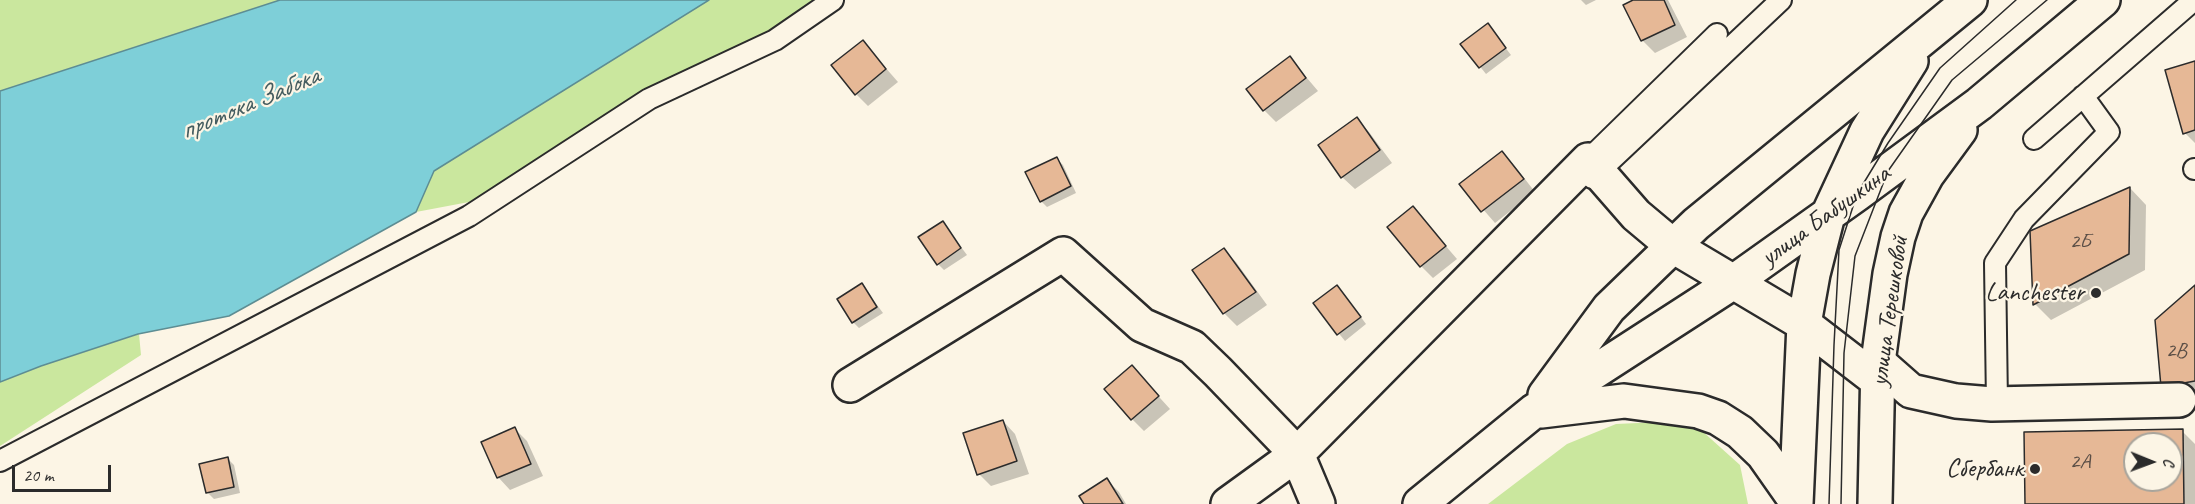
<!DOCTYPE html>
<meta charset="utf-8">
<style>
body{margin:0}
#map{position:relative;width:2195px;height:504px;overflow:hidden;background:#fcf5e5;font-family:Caveat,sans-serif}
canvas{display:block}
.north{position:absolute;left:2123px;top:432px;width:60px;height:60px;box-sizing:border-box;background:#fcf5e5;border:2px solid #a8a49b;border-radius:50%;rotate:91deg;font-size:16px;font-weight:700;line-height:24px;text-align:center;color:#2b2b2b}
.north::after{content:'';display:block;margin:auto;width:21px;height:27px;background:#2b2b2b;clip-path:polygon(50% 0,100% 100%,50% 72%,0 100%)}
.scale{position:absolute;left:12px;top:465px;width:99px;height:27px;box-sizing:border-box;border:3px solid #2b2b2b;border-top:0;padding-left:8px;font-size:18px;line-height:21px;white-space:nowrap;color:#2b2b2b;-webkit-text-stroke:4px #fcf5e5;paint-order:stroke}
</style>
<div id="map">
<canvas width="2195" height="504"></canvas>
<div class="north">С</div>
<div class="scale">20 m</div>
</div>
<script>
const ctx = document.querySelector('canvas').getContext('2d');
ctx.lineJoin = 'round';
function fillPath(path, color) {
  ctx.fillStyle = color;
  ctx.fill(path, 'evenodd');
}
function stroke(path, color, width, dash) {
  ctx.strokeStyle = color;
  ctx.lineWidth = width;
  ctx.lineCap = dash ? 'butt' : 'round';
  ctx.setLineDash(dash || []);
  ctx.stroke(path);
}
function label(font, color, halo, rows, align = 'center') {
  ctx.font = font + ' Caveat,sans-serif';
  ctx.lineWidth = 4.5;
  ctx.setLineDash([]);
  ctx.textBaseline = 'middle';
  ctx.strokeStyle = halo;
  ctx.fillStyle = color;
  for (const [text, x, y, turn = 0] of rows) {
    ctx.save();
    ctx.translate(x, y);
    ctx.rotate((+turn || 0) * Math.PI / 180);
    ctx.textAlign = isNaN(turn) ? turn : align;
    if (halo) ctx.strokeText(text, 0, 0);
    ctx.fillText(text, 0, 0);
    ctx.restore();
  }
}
fillPath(new Path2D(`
 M0 0H280L0 91Z
 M709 0H816L789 19 469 202 416 212 434 171Z
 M139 334 141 355 0 446V382L41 366Z
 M1660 422 1701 430 1740 465 1748 504H1488L1567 444 1616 424Z`), '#cae79e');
const water = new Path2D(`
 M280 0H709L434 171 416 212 229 316 138 334 41 366 0 382V91Z`);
fillPath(water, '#7ecfd8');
stroke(water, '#5d8d93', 1.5);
fillPath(new Path2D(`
 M1581 0H1596L1586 5Z
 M1636 0H1668L1687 37 1655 53 1643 41 1625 5Z
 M1488 25 1511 55 1486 74 1462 44Z
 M863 42 898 82 868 106 856 94Z
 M1290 58 1318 91 1276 122 1264 110Z
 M2195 63V143L2185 133Z
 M1357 119 1369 132 1392 163 1355 189 1342 177Z
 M1502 153 1514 165 1535 192 1495 223 1461 184Z
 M1057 159 1063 165 1076 193 1047 207 1041 201Z
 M2130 188 2146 205 2145 270 2051 320 2035 304 2032 232Z
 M1413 208 1457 259 1433 278 1421 266Z
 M943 223 967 255 944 270 938 264Z
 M1224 250 1236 262 1267 305 1237 326 1224 313 1194 270Z
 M862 285 883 313 859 328 853 322Z
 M2195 287V403L2181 406 2156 320Z
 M1343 293 1366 324 1345 341 1315 304Z
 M1132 367 1170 409 1144 431 1132 419Z
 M1003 421 1015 434 1029 474 991 486 979 474Z
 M515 429 527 441 543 476 510 490 498 477Z
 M2182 431 2195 444V504H2027L2026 433ZM2135 444H2171V480H2135Z
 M228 459 234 465 240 493 214 499 207 492Z
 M1107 480 1119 492 1126 504H1086Z`), '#0003');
const building = new Path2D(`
 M1633 0H1664L1675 25 1641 41 1623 5Z
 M1488 23 1506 48 1479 68 1460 44Z
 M863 40 886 69 855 95 831 65Z
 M1290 56 1306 78 1263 111 1246 89Z
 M2195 61V130L2183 134 2165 70Z
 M1357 117 1380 150 1341 178 1318 145Z
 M1502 151 1524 179 1481 212 1459 184Z
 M1057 157 1071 186 1040 202 1025 172Z
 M2130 187 2129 254 2033 305 2030 231Z
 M1413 206 1446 246 1420 267 1387 227Z
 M943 221 961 248 937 265 918 237Z
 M1224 248 1256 292 1223 314 1192 270Z
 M862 283 877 307 852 323 837 299Z
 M1337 285 1361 317 1337 335 1313 303Z
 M2195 285V381L2161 387 2155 320Z
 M1132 365 1159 396 1131 420 1104 389Z
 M1003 420 1017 461 977 475 963 433Z
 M515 427 531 464 497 478 481 442Z
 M2183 429 2184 504H2025L2024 432ZM2135 444H2171V480H2135Z
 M228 457 234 487 206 493 199 464Z
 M1107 478 1123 504H1084L1079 496Z`);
fillPath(building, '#e6b896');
stroke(building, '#2b2b2b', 1.5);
const service = new Path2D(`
 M2034 139 2194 0
 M1583 168 1717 34 1588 160
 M2194 169H2195
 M1592 178 1781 0
 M1997 404 1995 263 2024 219 2109 132 2083 96
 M0 461 469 216 649 99 775 40 833 0`);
const minor = new Path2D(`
 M1878 362 1911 391 1956 401 1992 404 2179 400
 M850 385 1063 254 1142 325 1192 347 1218 372 1297 454 1318 504
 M1228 504 1297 454 1588 160 1636 215 1673 246`);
const primary = new Path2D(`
 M1673 246 1804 324 1878 381
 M1545 395 1609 308 1696 224 1970 0
 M1541 411 1624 401 1698 411 1718 418 1740 432 1763 454 1796 501
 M1420 504 1534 411 1732 283 1857 194 1979 104 2103 0
 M1796 504 1804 324 1813 274 1828 215 1867 131 1911 61
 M1875 504 1878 362 1890 274 1898 237 1906 213 1927 175 1960 130`);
stroke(service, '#2b2b2b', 24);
stroke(minor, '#2b2b2b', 38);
stroke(primary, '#2b2b2b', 38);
stroke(service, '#fcf5e5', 20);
stroke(minor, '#fcf5e5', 33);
stroke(primary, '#fcf5e5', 33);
stroke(new Path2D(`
 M1829 504 1834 345 1839 250 1857 194 1888 143 1940 68 2016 0
 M1841 504 1844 353 1855 256 1888 171 1952 80 2047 0`), '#2b2b2b', 1.5);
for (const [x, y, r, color] of [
 [2096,293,6,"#2b2b2b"],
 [2035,469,6,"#2b2b2b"]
]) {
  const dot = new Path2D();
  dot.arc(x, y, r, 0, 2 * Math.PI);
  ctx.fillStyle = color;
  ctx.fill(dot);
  stroke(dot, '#fcf5e5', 2);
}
label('22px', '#5a4e46', null, [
 ["2Б",2080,242],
 ["2В",2176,351],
 ["2А",2080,462]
]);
label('26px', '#2b2b2b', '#fcf5e5', [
 ["улица Бабушкина",1826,216,-36],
 ["улица Терешковой",1890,311,-82]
]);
label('26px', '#2b2b2b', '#fcf5e5', [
 ["Lanchester",2084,293],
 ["Сбербанк",2023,469]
], 'right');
label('italic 27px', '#445c5f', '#fcf5e5', [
 ["протока Забока",250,104,-23]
]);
</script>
